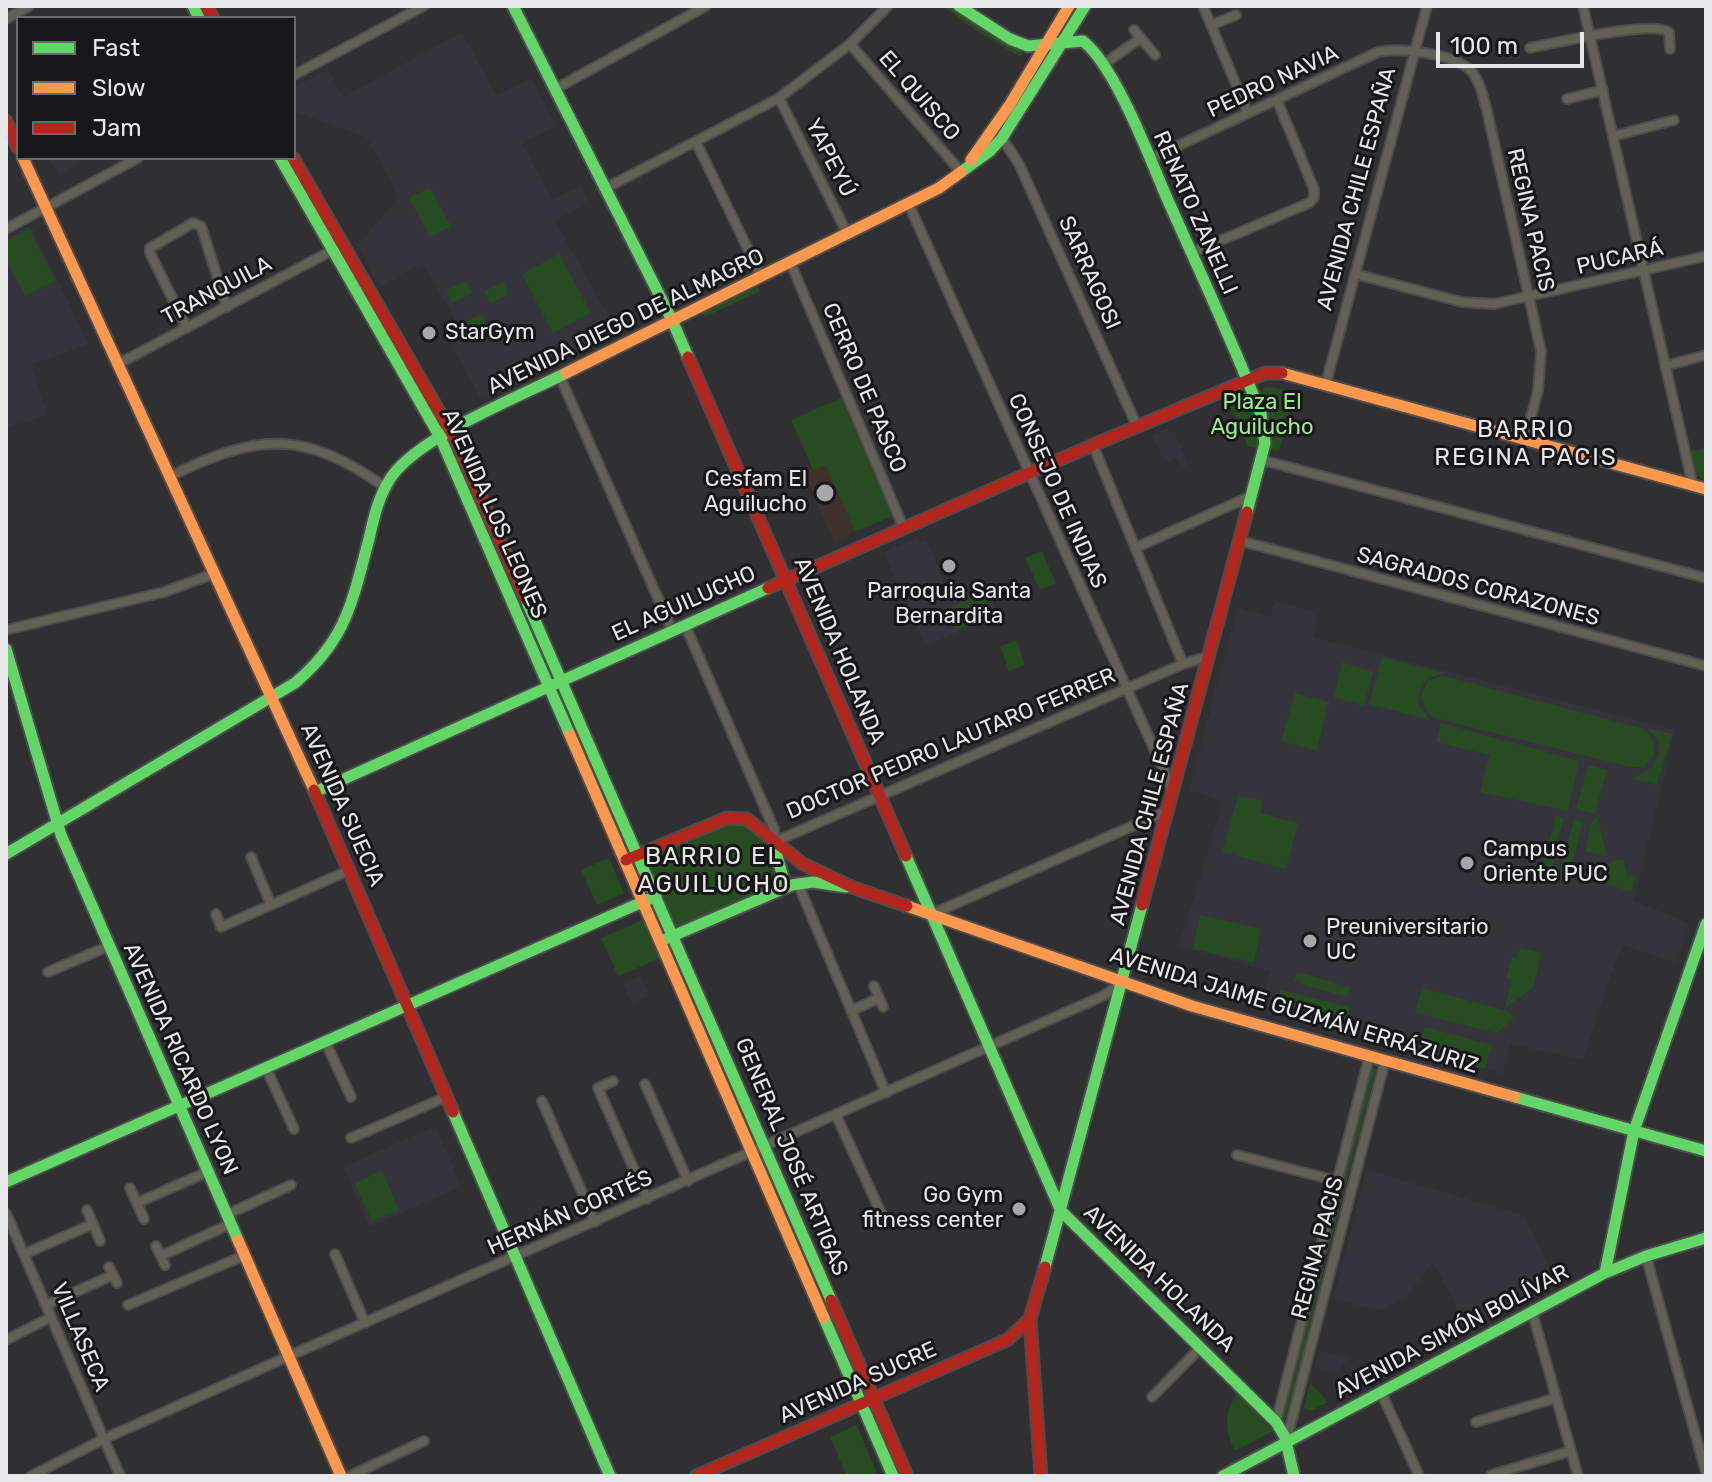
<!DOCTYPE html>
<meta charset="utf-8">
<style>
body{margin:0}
#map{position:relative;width:1712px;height:1482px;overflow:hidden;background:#302f31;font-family:Rubik,sans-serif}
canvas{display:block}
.frame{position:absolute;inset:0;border:8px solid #e7e6e9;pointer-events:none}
.legend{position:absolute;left:16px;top:16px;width:280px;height:144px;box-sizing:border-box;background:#171618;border:2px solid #6a696c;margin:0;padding:10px 14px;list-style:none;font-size:24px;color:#e7e6e9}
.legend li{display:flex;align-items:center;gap:16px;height:40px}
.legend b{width:40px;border:2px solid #6a696c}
.scale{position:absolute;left:1436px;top:32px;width:148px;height:36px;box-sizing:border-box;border:4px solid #e7e6e9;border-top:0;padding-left:10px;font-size:24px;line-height:28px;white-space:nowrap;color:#e7e6e9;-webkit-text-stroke:6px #171618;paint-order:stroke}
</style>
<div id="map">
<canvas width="1712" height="1482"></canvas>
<div class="frame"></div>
<ul class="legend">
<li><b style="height:10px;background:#63d668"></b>Fast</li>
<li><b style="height:10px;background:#ff974d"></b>Slow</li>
<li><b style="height:10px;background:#b3261e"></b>Jam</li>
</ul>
<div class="scale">100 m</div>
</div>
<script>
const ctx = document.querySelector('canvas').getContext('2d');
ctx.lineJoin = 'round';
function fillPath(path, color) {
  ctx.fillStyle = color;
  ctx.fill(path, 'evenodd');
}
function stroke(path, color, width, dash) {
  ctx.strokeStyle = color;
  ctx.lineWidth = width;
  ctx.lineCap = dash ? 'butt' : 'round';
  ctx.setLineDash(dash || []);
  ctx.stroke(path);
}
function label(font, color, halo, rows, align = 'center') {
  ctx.font = font + ' Rubik,sans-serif';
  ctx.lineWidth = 6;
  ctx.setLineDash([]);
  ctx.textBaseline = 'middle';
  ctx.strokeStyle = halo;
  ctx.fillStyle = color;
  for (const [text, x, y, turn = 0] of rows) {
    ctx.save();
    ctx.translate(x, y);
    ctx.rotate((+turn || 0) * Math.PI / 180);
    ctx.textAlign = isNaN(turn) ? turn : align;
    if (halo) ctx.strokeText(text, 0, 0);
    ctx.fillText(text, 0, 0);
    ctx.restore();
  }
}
fillPath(new Path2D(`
 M462 32 496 95 532 78 556 126 522 143 552 200 581 186 586 194 590 202 555 221 619 334 482 401 452 346 465 338 423 263 381 287 357 245 399 197 366 137 294 112V87L328 69 343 97Z
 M51 158H78L80 163 60 176 51 162Z
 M28 227 33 229 89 344 31 365 48 415 6 428V239Z
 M1168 428 1170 432 1174 431 1190 466 1181 469 1176 458 1165 463 1152 435Z
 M918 537 920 542 926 540 953 601 987 587 998 614 926 646 883 552Z
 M1276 601 1318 612 1313 637 1675 730 1634 901 1689 923 1676 963 1623 945 1607 985 1583 1060 1510 1044 1503 1074 1261 1005 1270 971 1179 946 1223 801 1189 790 1238 607 1270 617Z
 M641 975 650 995 631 1003 623 983Z
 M435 1126 462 1186 370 1227 343 1167Z
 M1367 1170 1523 1215 1557 1282 1468 1329 1433 1262 1409 1294 1381 1311 1333 1299Z
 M1319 1350 1348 1358 1338 1373 1314 1368Z`), '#35333c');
fillPath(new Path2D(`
 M826 464 855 532 834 542 804 473Z`), '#41312d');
fillPath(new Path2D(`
 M943 6H950L1023 52 1020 57 978 32Z
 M430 187 451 226 430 237 409 198Z
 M29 229 55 281 25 296 6 259V241Z
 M559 254 591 313 553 333 522 274Z
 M466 281 472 293 452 303 446 290Z
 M503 282 509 294 490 304 484 291Z
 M758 287 760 291 705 317 702 312Z
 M482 314 488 326 469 336 462 323Z
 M1268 387 1296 391 1279 451 1248 447 1229 402Z
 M841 398 892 516 855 532 826 465 813 470 791 420Z
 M1706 449V481L1697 476 1691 451Z
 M454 450 547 661 545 662 452 451Z
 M1042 551 1056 583 1040 590 1025 558Z
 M983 594 992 615 955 630 946 609Z
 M1017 641 1025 665 1009 671 1000 646Z
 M1382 657 1445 673C1426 677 1417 685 1419 705L1430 720 1369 704Z
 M1342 662 1373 672 1364 706 1334 697Z
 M1444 676 1644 729C1653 737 1655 744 1654 755L1643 767H1630L1435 718 1427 713 1421 695 1428 680Z
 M1295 693 1329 702 1316 751 1281 741Z
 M564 700 626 840 623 841 562 701Z
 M1441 723 1579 761 1568 811 1480 792 1490 755 1436 742Z
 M1647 728 1672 734 1657 785 1631 778C1657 771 1671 747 1647 728Z
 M1588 765 1607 770 1595 814 1576 809Z
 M1238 796 1263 800 1260 813 1298 823 1286 869 1222 852Z
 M1556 816 1564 818 1551 867 1543 865Z
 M1597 816 1607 857 1585 851 1591 823Z
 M1574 819 1583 822 1569 874 1560 871Z
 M737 821 749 825 769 844 760 843 759 845 768 868 776 869 780 882 680 929 675 926 647 863 649 858Z
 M609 858 624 893 597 905 581 870Z
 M1623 859 1628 877 1636 875 1631 892 1604 883 1610 862Z
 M1200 915 1261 929 1254 962 1193 949Z
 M643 920 660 958 618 976 601 938Z
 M1520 948 1541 953 1534 986 1505 1009 1514 1018 1497 1033 1415 1013 1422 988 1504 1010 1512 980 1506 978 1512 957 1517 958Z
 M1297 972 1350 987 1347 997 1294 982Z
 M1280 990 1350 1007 1347 1021 1277 1003Z
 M1374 1025 1398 1031 1395 1042 1371 1035Z
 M1425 1027 1492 1045 1485 1069 1418 1050Z
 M1374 1068 1376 1070 1327 1255 1323 1254 1371 1069Z
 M382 1171 399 1210 372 1221 355 1183Z
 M1319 1267 1324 1268 1291 1404 1285 1418 1282 1417Z
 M1310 1383 1328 1402 1311 1411 1304 1408Z
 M1238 1394 1273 1431 1235 1451C1225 1433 1223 1410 1238 1394Z
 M857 1425 877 1474 873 1476H847L830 1437Z`), '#284c21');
const street = new Path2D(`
 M1203 6 1248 113
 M1583 6 1693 486
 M6 19 29 6
 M1211 25 1236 15
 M1134 30 1155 55
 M850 44 961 172
 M1530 48C1555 43 1651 20 1669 32L1670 49
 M1104 64 1141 38
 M294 75 424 6
 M557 88 706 6
 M779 98 848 235
 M1567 99 1603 90
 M1614 136 1674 120
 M1002 138 1019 164 1137 426
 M696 142 761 276
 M1150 159 1378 52C1400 47 1453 54 1470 70 1480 80 1483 97 1487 111L1541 351 1538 391 1525 439
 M606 188 779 98 850 44 888 6
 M909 205 1173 791
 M6 229 138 158
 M1191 253 1309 203 1314 198V189L1277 100
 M790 262 904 529
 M1355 274 1462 302 1494 304 1706 256
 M187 328 150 253V248L193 223 201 226 227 307
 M118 364 333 250
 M1665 366 1706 355
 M560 377 672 630
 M1326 383 1427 6
 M1093 445 1183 664
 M1262 460 1706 578
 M169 477C258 433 302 429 385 487
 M1241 541 1706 666
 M1135 548 1251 496
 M685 625 774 829V844
 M6 630 164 592 216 573
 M774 842 1183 664 1210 656
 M251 857 271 905
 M798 884 886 1093
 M216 914 221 927 350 870
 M932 914 1169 810
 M48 972 109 946
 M874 986 883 1007
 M851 1011 879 998
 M325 1041 351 1097
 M266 1068 294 1129
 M613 1081 598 1088 647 1199
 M645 1084 688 1181
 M542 1101 595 1222
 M836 1115 883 1217
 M351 1138 446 1097
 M1237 1155 1337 1181
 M130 1188 144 1219
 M137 1203 207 1172
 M87 1210 100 1241
 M6 1213 120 1476
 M226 1215 291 1185
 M156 1246 165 1265
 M24 1254 93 1224
 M335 1254 365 1323
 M161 1256 230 1224
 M1646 1256 1706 1473
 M109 1267 117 1283
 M46 1305 113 1275
 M128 1305 243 1256
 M1532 1311 1578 1476
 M6 1340 51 1317
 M1381 1392 1419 1476
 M1152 1397 1201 1347
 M1276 1422 1369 1057
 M1476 1422 1556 1398
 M1286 1442 1385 1061
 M1491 1475 1571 1451
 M31 1476 104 1439 289 1356 1103 996 1122 983
 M350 1476 424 1441`);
const fast = new Path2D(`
 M193 6 199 18
 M513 6 672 320 688 357
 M959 6 1010 39 1028 46 1083 41C1115 66 1149 156 1166 196 1198 268 1232 340 1261 414L1265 443 1247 512
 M280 158 440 437 570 735
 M961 172 990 151 1002 138 1085 6
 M526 600 831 1300
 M6 649 61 835 238 1240
 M315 792 768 588
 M774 845 784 881 783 888
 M6 854 295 683C347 639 352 602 369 539 374 516 379 495 392 476 422 435 519 397 566 373
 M906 856 1061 1211 1276 1422 1285 1437 1294 1476
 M661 941 792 885 813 882 846 887
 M1515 1097 1706 1151
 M453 1112 610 1476
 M6 1182 656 896
 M1045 1267 1142 905
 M1605 1273 1634 1131 1706 924
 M824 1318 893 1476
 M1223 1476 1605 1273 1646 1256 1706 1238`);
const slow = new Path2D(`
 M23 158 314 790
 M971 160 1009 106 1069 6
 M566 373 939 188 961 172
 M1282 373 1706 489
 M570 735 824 1318
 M907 906 1192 1006 1515 1097
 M238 1240 341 1476`);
const jam = new Path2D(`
 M206 6 213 18
 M6 121 18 148
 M293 158 457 443 526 600
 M688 357 906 856
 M768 588 1093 445 1265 373H1282
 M314 790 453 1112
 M626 860 727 818 747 819 803 864 854 888 907 906
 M1142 905 1247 512
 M831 1300 907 1476
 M696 1476 1007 1340 1030 1319
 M1041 1476 1030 1319 1045 1267`);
stroke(street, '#4d4c4e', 12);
stroke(fast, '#4d4c4e', 15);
stroke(slow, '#4d4c4e', 15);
stroke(jam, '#4d4c4e', 15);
stroke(street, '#636056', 8);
stroke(fast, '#63d668', 11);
stroke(slow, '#ff974d', 11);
stroke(jam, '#b3261e', 11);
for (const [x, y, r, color] of [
 [429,333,8,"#a7a6a9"],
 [825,493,10,"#a7a6a9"],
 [949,566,8,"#a7a6a9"],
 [1467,863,8,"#a7a6a9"],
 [1310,941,8,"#a7a6a9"],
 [1019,1209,8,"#a7a6a9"]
]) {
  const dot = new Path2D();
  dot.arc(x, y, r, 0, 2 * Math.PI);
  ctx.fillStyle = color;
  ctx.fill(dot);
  stroke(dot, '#171618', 3);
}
label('22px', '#e7e6e9', '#171618', [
 ["PEDRO NAVIA",1273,82,-25],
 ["EL QUISCO",919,96,49],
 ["YAPEYÚ",830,158,63],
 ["AVENIDA CHILE ESPAÑA",1357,189,-75],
 ["RENATO ZANELLI",1195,213,66],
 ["REGINA PACIS",1530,220,77],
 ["PUCARÁ",1620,258,-13],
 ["SARRAGOSI",1089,273,66],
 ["TRANQUILA",217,291,-28],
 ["AVENIDA DIEGO DE ALMAGRO",626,322,-26],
 ["CERRO DE PASCO",864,388,67],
 ["CONSEJO DE INDIAS",1057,491,66],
 ["AVENIDA LOS LEONES",494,514,66],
 ["SAGRADOS CORAZONES",1478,587,15],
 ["EL AGUILUCHO",684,604,-24],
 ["AVENIDA HOLANDA",839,651,67],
 ["DOCTOR PEDRO LAUTARO FERRER",951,744,-23],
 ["AVENIDA CHILE ESPAÑA",1150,804,-75],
 ["AVENIDA SUECIA",342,805,66],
 ["AVENIDA JAIME GUZMÁN ERRÁZURIZ",1294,1011,17],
 ["AVENIDA RICARDO LYON",180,1059,66],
 ["GENERAL JOSÉ ARTIGAS",791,1157,67],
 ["HERNÁN CORTÉS",570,1213,-24],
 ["REGINA PACIS",1318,1248,-75],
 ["AVENIDA HOLANDA",1159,1279,44],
 ["AVENIDA SIMÓN BOLÍVAR",1452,1332,-28],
 ["VILLASECA",80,1337,67],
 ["AVENIDA SUCRE",858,1383,-24]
]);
label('22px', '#e7e6e9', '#171618', [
 ["StarGym",445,333],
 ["Cesfam El",807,480,"right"],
 ["Aguilucho",807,505,"right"],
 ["Parroquia Santa",949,592,"center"],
 ["Bernardita",949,617,"center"],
 ["Campus",1483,850],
 ["Oriente PUC",1483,875],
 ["Preuniversitario",1326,928],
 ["UC",1326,953],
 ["Go Gym",1003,1196,"right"],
 ["fitness center",1003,1221,"right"]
], 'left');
label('22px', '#9cee8c', '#171618', [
 ["Plaza El",1262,403],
 ["Aguilucho",1262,428]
]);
ctx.letterSpacing = '2px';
label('24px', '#e7e6e9', '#171618', [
 ["BARRIO",1526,430],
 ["REGINA PACIS",1526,458],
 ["BARRIO EL",714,857],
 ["AGUILUCHO",714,885]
]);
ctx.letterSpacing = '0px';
</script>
